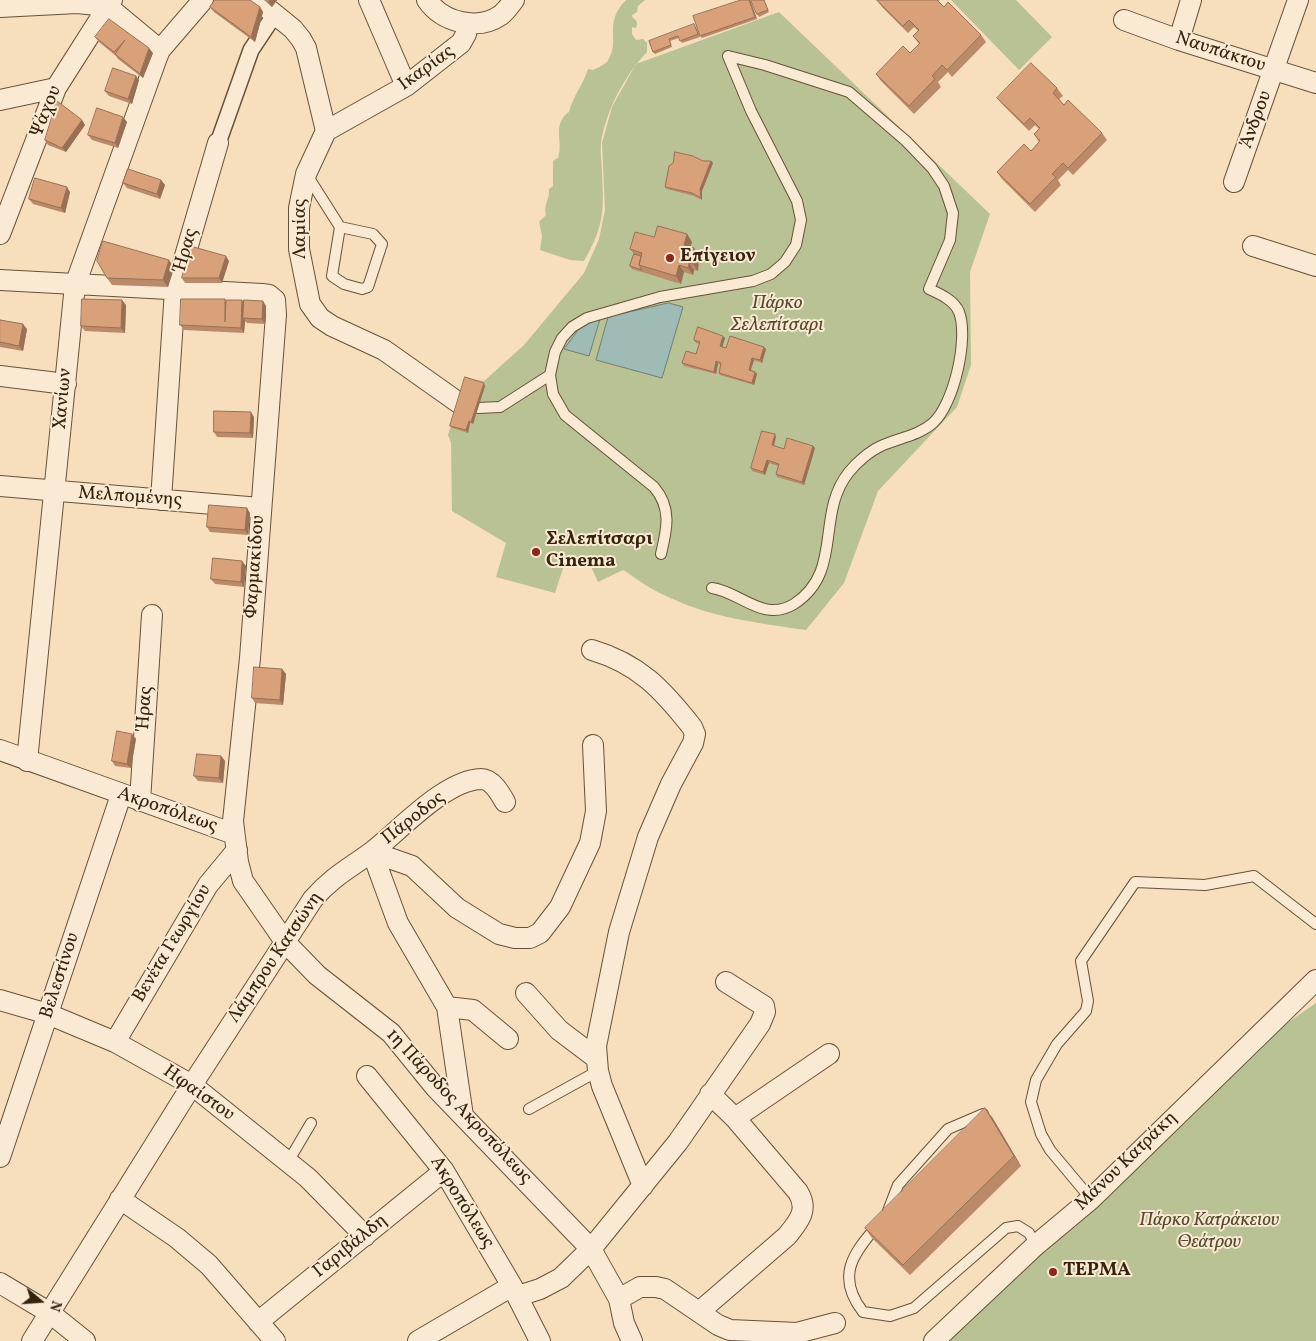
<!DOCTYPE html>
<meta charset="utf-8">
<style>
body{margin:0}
#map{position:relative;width:1316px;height:1341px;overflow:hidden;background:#f7debd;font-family:Vollkorn,serif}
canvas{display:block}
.north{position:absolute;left:15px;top:1276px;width:50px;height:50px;-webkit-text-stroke:4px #faead4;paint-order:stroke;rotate:108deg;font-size:14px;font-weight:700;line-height:20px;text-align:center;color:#36230c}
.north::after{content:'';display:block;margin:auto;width:18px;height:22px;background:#36230c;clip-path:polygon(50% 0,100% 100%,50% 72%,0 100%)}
</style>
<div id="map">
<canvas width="1316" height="1341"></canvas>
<div class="north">N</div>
</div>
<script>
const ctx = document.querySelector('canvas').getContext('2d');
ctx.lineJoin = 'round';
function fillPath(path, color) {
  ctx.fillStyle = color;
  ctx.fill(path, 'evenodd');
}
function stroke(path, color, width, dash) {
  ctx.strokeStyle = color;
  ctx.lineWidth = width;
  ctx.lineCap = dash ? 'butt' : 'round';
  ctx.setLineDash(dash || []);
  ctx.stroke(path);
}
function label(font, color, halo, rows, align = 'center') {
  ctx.font = font + ' Vollkorn,serif';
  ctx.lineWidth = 4;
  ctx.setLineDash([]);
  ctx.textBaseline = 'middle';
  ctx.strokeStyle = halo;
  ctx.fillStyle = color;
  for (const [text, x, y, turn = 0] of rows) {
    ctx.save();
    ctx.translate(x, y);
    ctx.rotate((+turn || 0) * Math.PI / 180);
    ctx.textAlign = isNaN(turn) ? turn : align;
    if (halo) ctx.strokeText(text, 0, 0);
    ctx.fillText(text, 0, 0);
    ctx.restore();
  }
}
fillPath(new Path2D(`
 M626 0H645L638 6 637 12 632 15C632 20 640 19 636 28L632 27V34L636 40 643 39 647 43V52C625 75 606 110 601 143 600 152 602 164 602 173 604 212 604 226 584 261L570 260 540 250 542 236 539 222 546 215C543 205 550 199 549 189L553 186V161L558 158C564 142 551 125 569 112 573 96 583 85 588 69L593 70C597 68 604 65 607 62 622 40 602 24 626 0Z
 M951 0H1016L1052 37 1019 70Z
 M779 12 990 214 970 272 971 365 957 407 878 491 844 583 806 630C758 623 706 617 662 594 648 588 636 578 623 570L598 582 586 556 574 562 566 559 555 593 496 577 506 543 452 511 451 443 448 435 465 378 484 381 524 345 584 273 599 239 605 210 602 143 612 107 636 64Z
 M1316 1003V1341H938L1225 1066Z`), '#b9c294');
const water = new Path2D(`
 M669 303 683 307 662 378 596 360 608 317Z
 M600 319 589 356 564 349 581 326Z`);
fillPath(water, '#9ebbb6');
stroke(water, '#747e72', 1);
const service = new Path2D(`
 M307 175 340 227 332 276 344 284 362 289 368 287 382 244 373 234 340 227
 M550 375 553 394 565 415 654 487C672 508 667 529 661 554
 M478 408 500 407 550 375 555 352 562 338 572 327 587 318 660 297 753 281 771 274 785 262 796 245 801 220 797 201 751 111 728 56
 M712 588C741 592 763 623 794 604 844 572 815 514 849 472 857 462 870 451 881 446 898 438 918 436 933 423 954 404 969 338 959 312 954 300 940 294 929 289L950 240 953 213 944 186 932 168 906 141 849 92 765 65 728 56
 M529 1109 598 1071
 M288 1162 311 1123
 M1091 1199 1050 1150 1041 1134 1031 1102 1036 1080 1057 1044 1086 1011 1088 1001 1081 961 1135 882 1205 885 1254 876 1316 924
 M888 1211 898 1185 948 1129 983 1114
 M878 1225C852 1254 836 1277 863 1312L890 1316 914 1308 1006 1228 1018 1226 1029 1233 1036 1245`);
const pedestrian = new Path2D(`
 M218 143 251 50 275 14`);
const minor = new Path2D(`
 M257 0 293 29 301 39 306 48 326 131 306 174 299 208V249L310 304 320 318 332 326 384 350 459 403
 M369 0 406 86
 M427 0C443 23 478 31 501 15 506 11 510 5 514 0
 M0 7 77 3 107 6 160 50
 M1124 20 1179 40 1316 83
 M1179 40 1191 0
 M0 100 56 88
 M326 131 406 86 461 43 466 34 467 24
 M1234 182 1298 0
 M0 234 56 88 112 0
 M1253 246 1316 266
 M0 280 262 294 269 295 275 300 276 315 250 658 233 821 238 862 243 881 286 943 317 975 391 1033 435 1087 591 1249 619 1299
 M0 376 66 384
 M0 486 260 508
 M161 500 175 290 218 143
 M592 650C639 664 662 689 692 727L695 734 693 743 671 784 648 837 619 932 596 1046 598 1071 602 1086 643 1186
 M0 750 234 834
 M27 761 75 285 156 60 160 50 203 0
 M140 801 152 615
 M372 852 412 866 457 908 499 934 515 938H530L540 933 560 907 590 843 596 811 593 745
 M372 852 398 923 447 1007 463 1116
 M526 993 559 1030 596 1058
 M0 1000 48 1014 115 1042 192 1085 308 1178 365 1236
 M447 1007 473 1010 508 1039
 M115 1042 208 885 237 850
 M367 1076 444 1171 512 1286 540 1341
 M710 1094 735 1118 829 1054
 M0 1157 121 795
 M120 1199 177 1238 209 1265 275 1341
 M0 1283 50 1313 85 1341
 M518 1296 540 1289 561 1278 591 1249 678 1142 760 1024 765 1012 764 1006 726 982
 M699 1312 787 1236C799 1221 809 1210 798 1192L735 1118
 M258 1322 444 1171
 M32 1341 192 1085 313 899C333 876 350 868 373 851 400 830 445 780 481 779 492 779 500 793 505 802
 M418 1341 512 1286
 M632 1341 624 1323 619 1299 640 1287H656L665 1289 718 1325 730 1330 797 1333 835 1323
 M934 1341 1036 1245 1091 1199 1316 980`);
stroke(service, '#665238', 12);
stroke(pedestrian, '#665238', 18);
stroke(minor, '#665238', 22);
stroke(service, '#faead4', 10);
stroke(pedestrian, '#faead4', 15);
stroke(minor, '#faead4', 20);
fillPath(new Path2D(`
 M264 0H277L272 7Z
 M741 0H750L757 19 702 38 700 36Z
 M764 0 769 12 759 17 757 14Z
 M877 0H940L938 1 944 7 981 35 986 42 952 77 948 72 938 82 941 87 914 114 881 81 876 74 910 53 919 44 913 36 918 31 914 27 908 33 882 7Z
 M210 7H260L263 12 255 42 214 12Z
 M696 27 700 37 682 43 679 38 670 41 672 47 655 54 653 52 649 41Z
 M95 37 153 53 143 78 118 59 116 56 99 42Z
 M136 76 139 80 132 104 109 96 105 91Z
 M1057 88 1063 96 1059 99 1064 105 1102 133 1107 140 1073 175 1068 170 1058 180 1061 185 1035 212 1002 179 997 172 1031 151 1039 142 1034 134 1039 129 1035 125 1029 131 1003 105 997 98Z
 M82 120 85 125 66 152 48 145 45 140Z
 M127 122 118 148 92 140 88 135Z
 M703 161H711L713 163 702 191V200L694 196 667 189 665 187Z
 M161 180 165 185 160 199 127 188 123 183Z
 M70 192 65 213 33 204 29 199Z
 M687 234 692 242 690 247 694 248 699 256 698 271 694 270 693 275 684 272 681 284 632 269 630 266 634 254 630 249 654 237Z
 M229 261 222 283H185L182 278Z
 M174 268 168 287 112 285 107 278Z
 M225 299 226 302 244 303 266 306 265 324 247 323 245 321 244 333 184 330 180 325Z
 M126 305 125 333 85 331 81 326Z
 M0 320 27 329 23 351 0 347Z
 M725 338 722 346 726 348 766 349 762 363 754 360 751 370 757 374 754 385 720 375 719 373 721 365 718 364 716 374 684 366 682 363 696 354 699 344 696 343 694 340Z
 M485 386 473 424 470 423 468 433 452 428 450 426Z
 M254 417 253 438 217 437 214 432Z
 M775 434 776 437 774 446 784 449 813 446 815 448 804 485 777 477 776 474 778 466 769 463 765 475 752 471 751 468Z
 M250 513 248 535 210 532 207 527Z
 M246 566 244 587 215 584 211 579Z
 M282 669 286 674 283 705 255 703 252 698Z
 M132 734 136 739 131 768 115 766 112 761Z
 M221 756 225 761 223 783 198 781 194 776Z
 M992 1117 1021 1166 910 1275 872 1238 865 1228Z`), '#bb8a69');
fillPath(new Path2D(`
 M270 0H277L272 7 268 2Z
 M749 0H750L757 19 755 17Z
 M260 7 263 12 255 42 251 37Z
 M149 48 153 53 143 78 140 74Z
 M136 76 139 80 132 104 128 99Z
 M123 117 127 122 118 148 115 143Z
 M82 120 85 125 66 152 62 148Z
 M711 161 713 163 702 191V200L701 198 700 189Z
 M161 180 165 185 160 199 157 194Z
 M67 187 70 192 65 213 61 208Z
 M687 234 692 242 689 253 684 245Z
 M694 248 699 256 698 271 693 264Z
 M226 256 229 261 222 283 219 278Z
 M169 260 174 268 168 287 163 280Z
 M689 263 694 270 693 275 688 268Z
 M679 265 684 272 681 284 676 276Z
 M122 300 126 305 125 333 121 328Z
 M242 300 246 305 243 318 245 321 244 333 241 328Z
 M263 301 266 306 265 324 262 319Z
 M23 324 27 329 23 351 19 346Z
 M723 336 725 338 722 348 720 346Z
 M764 347 766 349 762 363 760 360Z
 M752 358 754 360 750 372 749 370Z
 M716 361 718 364 716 374 714 372Z
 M755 372 757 374 754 385 752 383Z
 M484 383 485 386 473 424 471 422Z
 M251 412 254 417 253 438 250 433Z
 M469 421 470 423 468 433 466 430Z
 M775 434 776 437 773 448 772 445Z
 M813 446 815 448 804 485 802 482Z
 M767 460 769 463 765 475 763 472Z
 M247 508 250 513 248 535 245 530Z
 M242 561 246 566 244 587 241 582Z
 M282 669 286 674 283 705 280 700Z
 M132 734 136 739 131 768 127 764Z
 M221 756 225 761 223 783 219 778Z
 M985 1108 992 1117 1021 1166 1014 1156Z`), '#987155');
const building = new Path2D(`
 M215 0H250L260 7 251 37 210 7Z
 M741 0H749L755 17 700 36 693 16Z
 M751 0H764L768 10 757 14Z
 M877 0H937L944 7 948 2 981 35 947 70 942 65 932 76 935 79 909 106 876 74 903 46 910 53 920 43 913 36 919 30 909 20 903 26Z
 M109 19 149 48 140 74 115 54 125 40 114 52 95 37Z
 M694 24 698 34 680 41 678 36 669 39 671 45 653 52 649 41Z
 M1031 63 1057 88 1053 93 1064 105 1068 100 1102 133 1068 168 1063 163 1052 174 1056 177 1030 204 997 172 1024 144 1031 151 1040 141 1034 134 1040 128 1030 118 1024 124 997 98Z
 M113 68 136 76 128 99 105 91Z
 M57 101 82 120 62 148 45 140Z
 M97 108 123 117 115 143 88 135Z
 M675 152 693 156 703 161H711L700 189 701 198 692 193 665 187 669 166 673 163Z
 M128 169 161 180 157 194 123 183Z
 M35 178 67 187 61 208 29 199Z
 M658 226 687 234 684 245 694 248 693 264 689 263 688 268 679 265 676 276 639 265 642 253 630 249 635 232 654 237Z
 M103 241 169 260 163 280 107 278 97 261Z
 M190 246 226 256 219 278H182Z
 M634 254 641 256 639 265 642 270 630 266Z
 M82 299 122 300 121 328 81 326Z
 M181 299H225V322L226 300H242L241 328 180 325Z
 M244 300 263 301 262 319 243 318Z
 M0 320 23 324 19 346 0 342Z
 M698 327 723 336 720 346 726 348 730 336 764 347 760 360 752 358 749 370 755 372 752 383 719 373 721 363 716 361 714 372 682 363 686 351 696 354 700 342 694 340Z
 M465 377 484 383 471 422 469 421 466 430 450 426Z
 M214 411 251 412 250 433 214 432Z
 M762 431 775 434 772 445 784 449 787 438 813 446 802 482 776 474 779 464 767 460 763 472 751 468Z
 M209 505 247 508 245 530 207 527Z
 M213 558 242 561 241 582 211 579Z
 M254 667 282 669 280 700 252 698Z
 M117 731 132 734 127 764 112 761Z
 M197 754 221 756 219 778 194 776Z
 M985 1108 1014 1156 903 1265 865 1228Z`);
fillPath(building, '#d9a17a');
stroke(building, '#987155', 1);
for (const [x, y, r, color] of [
 [670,258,5,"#8f2418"],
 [536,552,5,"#8f2418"],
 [1053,1272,5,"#8f2418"]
]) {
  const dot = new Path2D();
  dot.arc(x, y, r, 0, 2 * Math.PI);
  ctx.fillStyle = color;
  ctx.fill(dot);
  stroke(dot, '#faead4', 2);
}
label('19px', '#36230c', '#faead4', [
 ["Ναυπάκτου",1220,53,18],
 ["Ικαρίας",427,69,-36],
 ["Ψάχου",47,112,-68],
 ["Άνδρου",1257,120,-70],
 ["Λαμίας",302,229,-90],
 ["Ήρας",187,250,-74],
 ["Χανίων",64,399,-85],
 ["Μελπομένης",130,498,4],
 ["Φαρμακίδου",256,567,-86],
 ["Ήρας",146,708,-86],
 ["Ακροπόλεως",167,811,19],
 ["Πάροδος",414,819,-38],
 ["Βενέτα Γεωργίου",173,944,-59],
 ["Λάμπρου Κατσώνη",276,958,-56],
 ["Βελεστίνου",61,976,-72],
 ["Ηφαίστου",198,1094,35],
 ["1η Πάροδος Ακροπόλεως",458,1107,47],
 ["Μάνου Κατράκη",1127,1162,-44],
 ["Ακροπόλεως",461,1203,58],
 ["Γαριβάλδη",351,1247,-39]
]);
label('bold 19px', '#36230c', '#faead4', [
 ["Επίγειον",680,258],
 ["Σελεπίτσαρι",546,541],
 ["Cinema",546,563],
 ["ΤΕΡΜΑ",1063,1272]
], 'left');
label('italic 19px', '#574b2e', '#faead4', [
 ["Πάρκο",777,305],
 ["Σελεπίτσαρι",777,327],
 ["Πάρκο Κατράκειου",1209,1222],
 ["Θεάτρου",1209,1244]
]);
</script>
